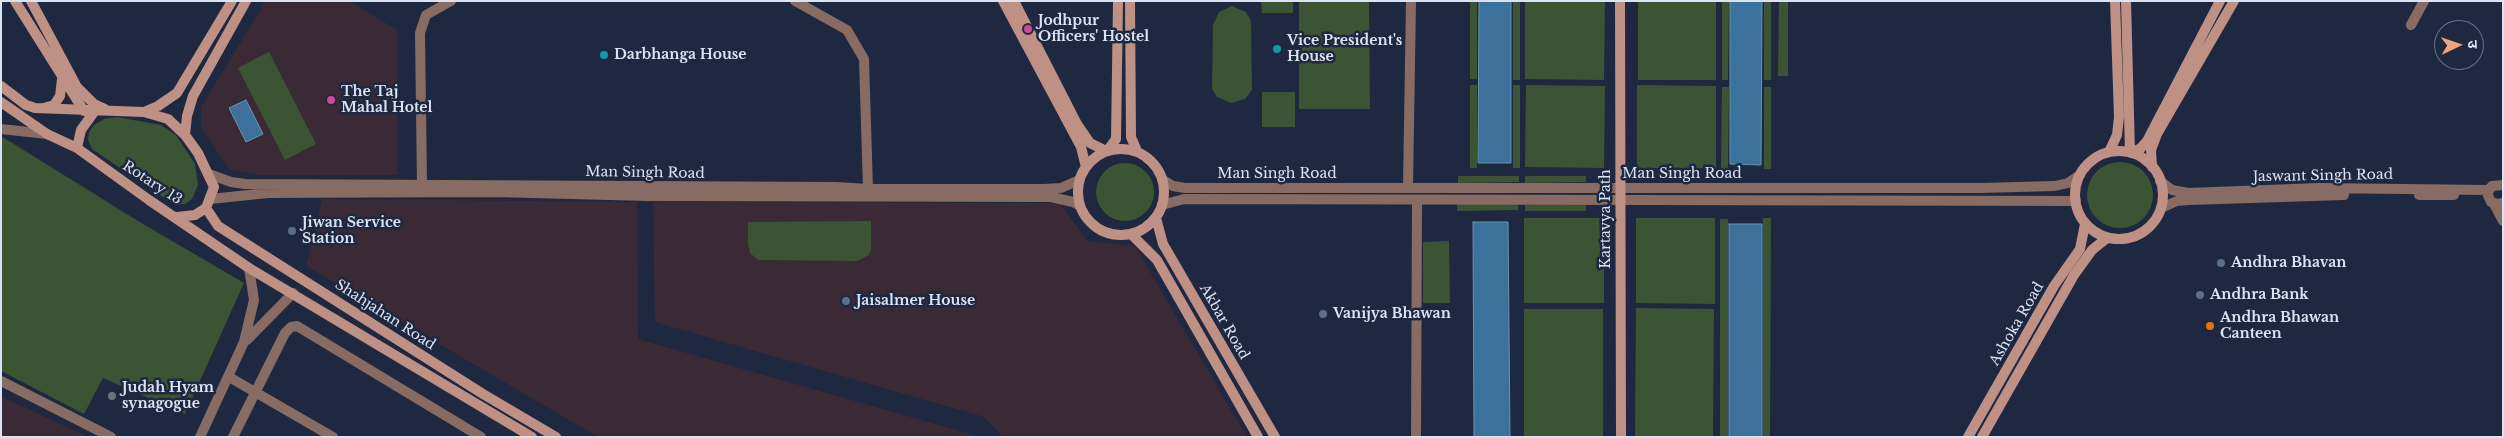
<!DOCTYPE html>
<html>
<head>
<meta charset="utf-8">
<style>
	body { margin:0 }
	#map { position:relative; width:2504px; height:438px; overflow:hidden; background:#1e2840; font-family:"Libre Baskerville","Noto Sans Devanagari",serif }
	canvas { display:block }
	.frame { position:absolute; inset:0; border:2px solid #dbe2f2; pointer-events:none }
	.north { position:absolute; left:2434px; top:20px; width:50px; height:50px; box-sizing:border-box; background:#1e2840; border:1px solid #6a7287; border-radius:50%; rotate:87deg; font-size:14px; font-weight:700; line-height:20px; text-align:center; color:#dbe2f2 }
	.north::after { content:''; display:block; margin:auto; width:18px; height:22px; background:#f2a07f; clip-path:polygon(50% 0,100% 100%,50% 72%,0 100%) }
</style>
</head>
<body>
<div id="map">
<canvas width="2504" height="438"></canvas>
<div class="frame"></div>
<div class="north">उ</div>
</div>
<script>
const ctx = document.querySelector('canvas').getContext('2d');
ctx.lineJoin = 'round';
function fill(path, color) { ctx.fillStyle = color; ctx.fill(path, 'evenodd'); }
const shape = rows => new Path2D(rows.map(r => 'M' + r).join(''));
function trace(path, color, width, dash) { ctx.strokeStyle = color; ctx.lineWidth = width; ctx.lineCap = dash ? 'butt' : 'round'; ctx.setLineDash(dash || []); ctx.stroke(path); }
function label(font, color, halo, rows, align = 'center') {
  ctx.font = font + ' "Libre Baskerville",serif'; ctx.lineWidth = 5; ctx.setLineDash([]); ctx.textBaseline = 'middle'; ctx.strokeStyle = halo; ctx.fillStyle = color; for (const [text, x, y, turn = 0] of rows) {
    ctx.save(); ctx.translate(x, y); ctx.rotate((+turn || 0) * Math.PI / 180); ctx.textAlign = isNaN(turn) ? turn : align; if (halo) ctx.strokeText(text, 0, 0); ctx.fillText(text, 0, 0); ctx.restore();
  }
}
const commercial = shape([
	[266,1,350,1,397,30,397,175,259,175,229,169,201,127,201,107],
	[322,199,637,202,638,339,981,437,598,437,306,266],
	[653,202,1060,203,1087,241,1135,246,1247,437,1003,437,984,417,655,322],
	[1,396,2,397,89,437,1,437]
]);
const green = shape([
	[1261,1,1293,1,1293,13,1262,13],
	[1299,1,1369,1,1370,109,1299,109],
	[1470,1,1477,1,1477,79,1470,79],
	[1513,1,1520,1,1520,80,1513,80],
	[1525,1,1605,1,1604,80,1525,79],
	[1638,1,1716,1,1716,80,1638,80],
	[1722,1,1729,1,1728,80,1722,80],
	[1764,1,1771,1,1771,80,1764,80],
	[1779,1,1788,1,1788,76,1778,76],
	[1232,6,1246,12,1251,21,1252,90,1245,99,1231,103,1217,97,1212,89,1213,25,1219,12],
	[269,52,316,144,285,160,238,68],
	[1470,85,1477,85,1477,168,1470,168],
	[1513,85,1520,85,1520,168,1513,168],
	[1526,85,1605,86,1604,168,1525,167],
	[1637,85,1716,86,1716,168,1637,168],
	[1722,87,1729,87,1728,169,1721,169],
	[1764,87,1771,87,1771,169,1764,169],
	[1262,92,1295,92,1295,127,1262,127],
	[117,117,161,125,176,135,195,164,198,185,192,199,185,204,175,205,92,149,88,140,89,132,94,125,104,119],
	[1,136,138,221,244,283,185,414,103,378,84,414,1,371],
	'2087 195a33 33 0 1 1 66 0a33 33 0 1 1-66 0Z',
	'1096 192a29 29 0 1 1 58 0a29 29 0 1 1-58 0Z',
	[1458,176,1519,176,1519,182,1458,183],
	[1525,176,1586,176,1586,182,1525,183],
	[1457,204,1518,204,1518,210,1457,211],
	[1586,204,1586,211,1525,211,1525,205],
	[1524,218,1604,218,1604,303,1524,303],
	[1636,218,1715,218,1715,304,1636,303],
	[1763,218,1771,218,1770,437,1763,437],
	[1720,219,1728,219,1728,437,1720,437],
	[871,221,871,248,869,255,857,261,758,260,750,253,748,244,748,222],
	[1449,241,1450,303,1423,303,1423,242],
	[1636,308,1714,309,1713,437,1635,437],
	[1524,309,1603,309,1603,437,1524,437]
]);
const water = shape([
	[1479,1,1511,1,1511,163,1478,163,1479,1],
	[1730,1,1762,1,1761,165,1730,164,1730,1],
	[246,100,263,134,246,142,229,108,246,100],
	[1473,222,1508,222,1510,437,1474,437,1473,222],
	[1729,224,1762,224,1762,437,1729,437,1729,224]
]);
const minor = shape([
	[795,1,847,30,864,59,868,189],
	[2411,25,2424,1],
	[1,129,47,134],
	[422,185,420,33,426,15,451,1],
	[1408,187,1411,1],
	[229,377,333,437],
	[1,381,111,437],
	[233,437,285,333,291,327,297,326,481,437],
	[1416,437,1417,200]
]);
const tertiary = shape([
	[209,174,231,182,245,184,836,187,868,189,1044,189,1061,188,1079,180],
	[1163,180,1173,186,1185,188,1980,188,2055,186,2068,183,2080,175],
	[2160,181,2172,190,2188,193,2319,188,2489,190],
	[2503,185,2492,186,2487,193,2491,202,2497,204,2503,203],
	[2419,195,2454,195],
	[210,199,268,193,495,192,647,196,1051,197,1073,202,1080,206],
	[2494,204,2503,221],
	[1162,205,1184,199,2076,201],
	[2161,208,2177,201,2189,200,2344,195],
	[247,340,293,293],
	[200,437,244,342,254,300,249,268]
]);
const secondary = shape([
	[15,1,84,111],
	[31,1,77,87,94,104,105,109],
	[1003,1,1081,147,1086,167],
	[1014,1,1077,124,1090,143,1106,151],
	[1130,1,1131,137,1137,151],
	[1620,1,1621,437],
	[2126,1,2130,152],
	[1,86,26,105,35,108,144,112,168,119,185,135,198,153,214,187,206,208,195,215,177,217],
	[1,102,47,134,77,148,149,200,249,268,532,437],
	[44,108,54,105,60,96,62,79],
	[144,112,158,106,177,93,232,1],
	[185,135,187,116,193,96,246,1],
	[77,148,81,130,94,112],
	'1078 192a43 43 0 1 1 86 0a43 43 0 1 1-86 0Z',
	[1108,150,1116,139,1118,1],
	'2075 195a44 44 0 1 1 88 0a44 44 0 1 1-88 0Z',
	[2109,152,2117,135,2119,117,2115,1],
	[2131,153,2141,148,2147,141,2220,1],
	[2152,167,2151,150,2157,134,2234,1],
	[206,208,218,226,483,394,556,437],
	[1156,218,1163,244,1275,437],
	[1131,234,1157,260,1258,437],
	[1968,437,2054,286,2080,249,2085,224],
	[1982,437,2074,275,2092,250,2107,238]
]);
const markers = [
	[1028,29,5,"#d1479c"],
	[1277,49,5,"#0f9aa8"],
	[604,55,5,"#0f9aa8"],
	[331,100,5,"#d1479c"],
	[292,231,5,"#5c6f8a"],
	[2221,263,5,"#5c6f8a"],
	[2200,295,5,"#5c6f8a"],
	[846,301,5,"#5c6f8a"],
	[1323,314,5,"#5c6f8a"],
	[2210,326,5,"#e8710a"],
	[112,396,5,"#6b7280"]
];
const poiNames = [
	["Jodhpur",1038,21],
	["Officers' Hostel",1038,37],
	["Vice President's",1287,41],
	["House",1287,57],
	["Darbhanga House",614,55],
	["The Taj",341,92],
	["Mahal Hotel",341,108],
	["Jiwan Service",302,223],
	["Station",302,239],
	["Andhra Bhavan",2231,263],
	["Andhra Bank",2210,295],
	["Jaisalmer House",856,301],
	["Vanijya Bhawan",1333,314],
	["Andhra Bhawan",2220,318],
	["Canteen",2220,334],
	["Judah Hyam",122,388],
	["synagogue",122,404]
];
const streetNames = [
	["Man Singh Road",645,173,1],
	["Man Singh Road",1277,174],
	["Man Singh Road",1682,174],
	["Jaswant Singh Road",2323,176,-1],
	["Rotary 13",152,183,33],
	["Kartavya Path",1606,219,-90],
	["Shahjahan Road",385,315,33],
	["Akbar Road",1224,322,60],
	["Ashoka Road",2017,324,-60]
];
fill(commercial, '#3a2a36');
fill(green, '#3b5433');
fill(water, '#3b719a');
trace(water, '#6b93b4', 1);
trace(minor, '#886c64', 10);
trace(tertiary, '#886c64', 10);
trace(secondary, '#bf9184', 10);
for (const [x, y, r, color] of markers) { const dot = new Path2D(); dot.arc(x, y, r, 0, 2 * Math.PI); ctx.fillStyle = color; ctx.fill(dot); trace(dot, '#1e2840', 2); }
label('bold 14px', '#dbe2f2', '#1e2840', poiNames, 'left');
label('14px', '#dbe2f2', '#1e2840', streetNames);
</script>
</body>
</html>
